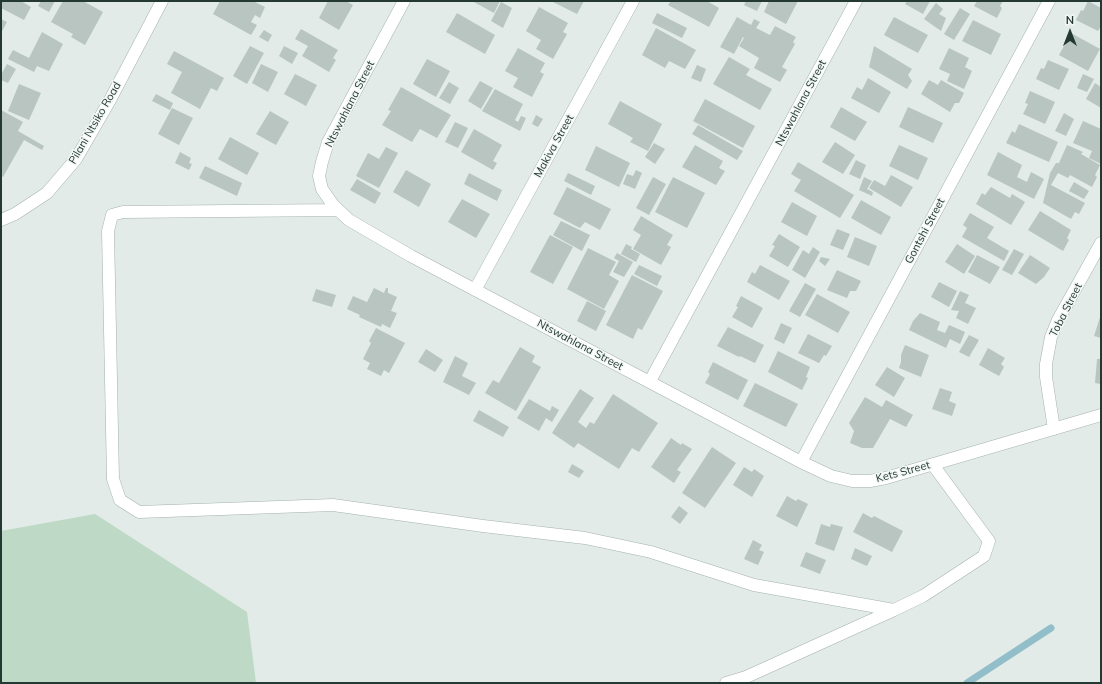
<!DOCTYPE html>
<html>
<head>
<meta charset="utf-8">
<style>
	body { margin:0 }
	#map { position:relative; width:1102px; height:684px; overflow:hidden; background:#e2ebe7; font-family:Mulish,sans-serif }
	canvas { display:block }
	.frame { position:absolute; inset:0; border:2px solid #243934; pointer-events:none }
	.north { position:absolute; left:1050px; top:12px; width:40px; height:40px; -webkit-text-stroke:3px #f2f7f5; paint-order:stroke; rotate:0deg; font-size:11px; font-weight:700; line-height:16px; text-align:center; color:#243934 }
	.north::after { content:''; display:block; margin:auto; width:14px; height:18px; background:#243934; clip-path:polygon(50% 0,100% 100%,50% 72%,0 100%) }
</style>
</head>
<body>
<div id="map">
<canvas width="1102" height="684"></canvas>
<div class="frame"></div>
<div class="north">N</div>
</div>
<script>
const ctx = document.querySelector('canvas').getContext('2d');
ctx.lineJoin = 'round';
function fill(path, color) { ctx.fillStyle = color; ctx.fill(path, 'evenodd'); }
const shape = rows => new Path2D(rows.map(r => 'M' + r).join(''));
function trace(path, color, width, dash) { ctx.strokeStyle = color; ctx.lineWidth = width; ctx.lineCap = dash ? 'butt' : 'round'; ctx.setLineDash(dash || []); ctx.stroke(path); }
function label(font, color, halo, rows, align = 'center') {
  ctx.font = font + ' Mulish,sans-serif'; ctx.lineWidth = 3; ctx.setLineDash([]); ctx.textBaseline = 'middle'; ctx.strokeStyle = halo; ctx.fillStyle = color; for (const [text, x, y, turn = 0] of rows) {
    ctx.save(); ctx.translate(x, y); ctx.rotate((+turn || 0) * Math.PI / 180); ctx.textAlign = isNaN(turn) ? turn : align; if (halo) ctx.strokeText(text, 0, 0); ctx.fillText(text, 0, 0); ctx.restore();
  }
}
const green = shape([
	[95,514,247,612,256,683,1,683,1,531]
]);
const stream = shape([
	[967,683,1051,628]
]);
const building = shape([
	[1,1,21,1,31,7,24,20,1,8],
	[41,1,55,1,49,12,38,6],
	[63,1,83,1,103,12,85,45,71,37,73,34,51,22],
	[220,1,253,1,265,7,260,18,255,15,251,22,257,25,251,35,213,14],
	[328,1,346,1,353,5,339,30,319,18],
	[472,1,500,1,494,13],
	[551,1,584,1,577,14],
	[671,1,707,1,719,8,709,27,668,5],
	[746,1,762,1,757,11,744,5],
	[769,1,798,1,786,24,764,12],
	[907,1,930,1,923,14,905,4],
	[977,1,1003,1,1000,6,1002,8,997,18,974,6],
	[1088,1,1101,8,1101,26,1098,31,1076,20,1081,10,1083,11],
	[501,2,512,8,503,28,491,21],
	[936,3,943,9,939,14,946,18,941,31,924,19],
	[539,7,568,23,563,32,567,34,553,59,536,49,541,40,526,31],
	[960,8,970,14,954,40,944,34],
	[457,13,495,35,485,54,446,32],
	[657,13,687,28,682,38,652,23],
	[737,17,751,25,754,19,760,22,756,28,770,35,775,26,796,37,793,42,795,44,782,67,787,70,780,82,754,68,759,58,739,46,744,38,743,37,734,54,720,47],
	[894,17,928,35,918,53,884,35],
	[1,19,7,22,1,33],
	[973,20,1001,34,991,55,962,41],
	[656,28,696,50,685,69,669,61,665,68,642,55],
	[301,29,338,50,333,58,336,60,329,72,302,56,308,46,295,39],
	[264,30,272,35,268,42,259,37],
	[42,32,63,44,49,71,37,66,34,72,8,59,13,50,29,58],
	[1071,33,1100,49,1088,71,1059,55],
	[250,46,264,53,247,84,233,76],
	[284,46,298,53,292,64,279,56],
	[874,46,912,69,908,75,912,81,907,89,869,67],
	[518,48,545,63,540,72,544,74,532,97,513,87,518,78,505,71],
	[949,48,969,58,965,67,972,71,964,89,947,81,950,74,939,69],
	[174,51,224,78,217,91,211,88,200,109,171,93,182,72,167,64],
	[729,57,750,69,746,75,772,89,760,110,713,84],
	[427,59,450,71,436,97,413,84],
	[1048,60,1069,69,1059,90,1036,79,1041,68,1044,69],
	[7,64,16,69,8,83,1,80,1,75],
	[261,64,278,72,268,92,252,83],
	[697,65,706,69,701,82,691,78],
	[295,74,317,85,306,106,284,94],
	[1083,74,1094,79,1087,92,1077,88],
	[868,78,891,92,879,113,851,98,857,87,862,90],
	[929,80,938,85,941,80,964,93,959,103,955,103,950,112,921,94],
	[480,81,493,88,481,109,468,101],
	[449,82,459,88,450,104,439,98],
	[1095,83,1101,87,1101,108,1086,99],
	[19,84,41,93,29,120,8,111],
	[401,87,451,115,437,138,420,129,412,142,382,125,391,111,388,110],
	[495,89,523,104,515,120,518,122,521,116,526,118,520,131,482,111],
	[1030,91,1055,102,1045,124,1023,114,1028,104,1025,103],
	[156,94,173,103,170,110,152,101],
	[705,99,755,126,743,148,693,121],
	[620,101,662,124,648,151,630,142,633,138,608,124],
	[841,107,867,122,855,141,830,127],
	[908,107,943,123,933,143,899,127],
	[172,108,193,118,179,145,158,134],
	[1,110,23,122,18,131,44,146,42,150,24,140,3,177,1,176],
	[270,111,289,122,276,145,256,134],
	[1064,113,1074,119,1066,136,1055,131],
	[536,115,543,119,538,127,532,124],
	[1083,121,1101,129,1101,164,1089,158,1092,151,1073,143],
	[455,122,468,128,458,148,445,142],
	[1019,124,1058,142,1049,162,1006,143,1012,131,1015,133],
	[698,125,743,151,737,160,692,134],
	[474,129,502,145,493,161,497,163,493,170,461,152],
	[230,137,259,153,247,175,218,159],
	[835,142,855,155,843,174,822,162],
	[654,143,665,149,655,164,645,157],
	[695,145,723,161,719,168,725,171,716,185,682,167],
	[899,145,928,158,918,180,889,166],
	[1067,145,1083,152,1081,154,1100,165,1095,175,1097,177,1092,187,1070,175,1068,178,1058,173,1051,185,1085,203,1079,214,1075,212,1071,219,1043,203,1050,173,1056,163,1059,163],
	[596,146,630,163,619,187,585,170],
	[386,147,398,153,379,188,356,176,368,153,379,159],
	[180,152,191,158,189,163,192,164,189,170,175,163],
	[998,152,1022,165,1017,177,1027,182,1031,172,1044,179,1034,199,987,175],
	[856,160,866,165,860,179,849,174],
	[798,162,854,195,840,218,794,191,801,180,791,174],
	[205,166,242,183,237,196,199,178],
	[406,170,431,184,419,207,393,192],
	[636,170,642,173,635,189,623,184,627,174,633,176],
	[469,173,502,190,497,201,464,184],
	[568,173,595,186,591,195,564,181],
	[891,175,913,187,901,207,869,188,874,180,885,186],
	[653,177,666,184,649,215,636,208],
	[673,177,705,193,687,228,655,212],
	[864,177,872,181,867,189,873,192,872,196,859,190],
	[357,179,381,193,375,204,350,190],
	[1074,182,1089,191,1084,199,1069,191],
	[567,187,611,209,600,230,585,222,580,228,553,214],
	[991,187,1010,198,1012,194,1025,202,1011,225,976,204,982,193,985,195],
	[462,199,490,214,476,238,448,222],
	[861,200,891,217,881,235,851,218],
	[792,202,817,216,807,236,781,222],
	[1040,211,1071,230,1067,238,1069,240,1063,251,1028,230],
	[970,213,994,227,987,238,1009,251,1004,261,962,237,967,228,963,225],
	[641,216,673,235,667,245,671,247,661,265,633,249,641,235,633,230],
	[561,221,590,235,582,251,553,235],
	[837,229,850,234,843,250,830,245],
	[779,234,800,247,788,267,769,256,775,246,772,245],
	[550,235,573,247,553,284,530,272],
	[855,237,877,246,869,266,847,257],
	[626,244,632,247,631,249,640,254,636,262,621,254],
	[957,244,975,256,964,274,945,262],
	[813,247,820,252,805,278,792,270,803,250,809,254],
	[588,248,616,262,609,275,619,281,604,309,567,289],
	[1014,249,1024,254,1012,275,1002,270],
	[617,253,633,262,624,277,613,272,619,261,614,258],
	[977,255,1000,267,990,284,968,272],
	[1030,255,1050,268,1044,277,1036,284,1018,273],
	[821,257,830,259,825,266,819,261],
	[639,265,662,276,657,286,634,274],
	[760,265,790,281,779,300,747,282,752,272,755,274],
	[837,270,861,281,856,291,850,291,847,298,827,290],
	[632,275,663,291,642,330,638,328,633,339,606,325],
	[939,282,957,291,949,307,931,297],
	[805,283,816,289,800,317,789,311],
	[374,288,384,293,386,288,388,288,388,293,397,297,391,311,397,313,390,328,382,324,381,327,359,317,360,315,347,309,353,296,367,302],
	[316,289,336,295,332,307,312,301],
	[960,291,969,295,965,303,976,308,968,324,956,318,959,311,951,310],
	[817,294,850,312,838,333,805,315],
	[741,296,763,308,752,328,732,317,738,307,736,306],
	[587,301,606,311,596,331,577,321],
	[920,313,940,322,937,330,945,333,949,325,965,332,960,344,950,339,946,348,909,330,913,321],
	[1101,314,1101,338,1094,336],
	[781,323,792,328,784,344,774,339],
	[728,327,764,345,755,363,740,356,739,357,717,346],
	[376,328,405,343,389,373,384,370,381,376,367,369,370,363,363,359,371,343,369,341],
	[808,334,832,346,826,356,824,355,819,363,798,353],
	[969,335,979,340,969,357,959,352],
	[905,345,929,355,921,377,899,368,901,362,901,355],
	[520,347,535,356,532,362,541,367,516,411,485,393,493,380,499,383],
	[988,348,1005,358,1001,364,1004,367,999,376,979,365],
	[426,349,443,360,435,372,418,362],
	[778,351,810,367,806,377,808,378,802,390,768,372],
	[455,356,468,363,462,376,476,383,469,395,443,382],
	[1097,359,1101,359,1101,384,1095,383],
	[713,362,748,380,738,400,705,383,710,374,708,372],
	[887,367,905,378,894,397,875,385],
	[755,383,798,404,786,427,743,406],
	[940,388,952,392,949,401,956,404,952,416,932,409],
	[580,389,594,398,578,422,586,428,590,422,594,424,613,394,658,423,639,452,632,448,619,469,578,443,574,448,552,433],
	[865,397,882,407,886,400,913,415,906,427,890,419,873,448,862,448,850,443,854,431,849,423],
	[529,399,550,411,552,406,559,410,552,422,546,418,539,431,517,418],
	[479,410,509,427,503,437,473,421],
	[671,438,681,445,682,443,692,449,677,470,681,472,674,483,651,467],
	[712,447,736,463,705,508,682,493],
	[572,464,584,471,579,478,568,472],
	[744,467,752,472,754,469,764,476,752,497,733,485],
	[787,496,796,501,798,499,808,504,797,527,776,516],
	[679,506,688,513,680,524,671,517],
	[863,513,872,518,874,516,903,531,892,552,853,532],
	[821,524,830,527,831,524,843,527,834,551,815,544],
	[753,540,762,545,759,550,764,552,758,565,744,559],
	[855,548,872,556,867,566,851,559],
	[806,552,826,560,820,574,800,566]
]);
const minor = shape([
	[404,1,328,142,322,162,319,176,322,189,333,205,349,220,411,256,801,462,831,476,852,481,870,481,886,478,1101,415],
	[338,210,123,212,112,215,108,231,113,479,120,500,139,512,333,505,483,526,585,538,651,552,754,585,894,610,923,596,984,556,989,541,933,465],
	[1,220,15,214,47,193,76,159,110,100,162,1],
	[475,290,633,1],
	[650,381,856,1],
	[1054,429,1046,377,1046,364,1051,337,1058,320,1101,243],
	[801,462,1049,1],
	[726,683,746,677,894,610]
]);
const streetNames = [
	["Ntswahlana Street",801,103,-62],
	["Ntswahlana Street",350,104,-63],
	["Pilani Ntsiko Road",95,123,-60],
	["Makiva Street",554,146,-61],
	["Gontshi Street",925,231,-62],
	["Toba Street",1066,310,-63],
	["Ntswahlana Street",580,345,28],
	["Kets Street",903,472,-15]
];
fill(green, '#bed9c6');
trace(stream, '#91bec9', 7);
fill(building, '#b8c5c0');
trace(minor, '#a5b2ae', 13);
trace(minor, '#fff', 12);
label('11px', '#243934', '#f2f7f5', streetNames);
</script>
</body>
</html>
